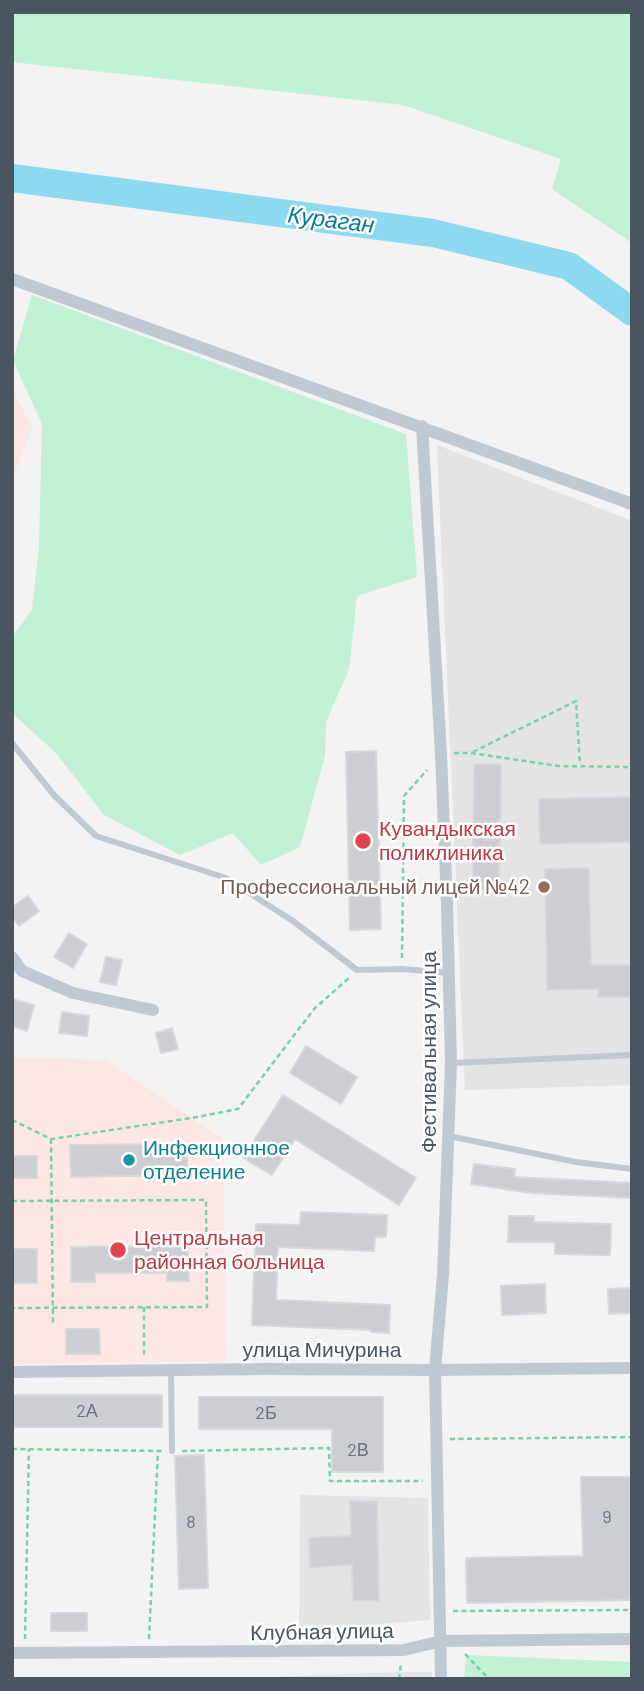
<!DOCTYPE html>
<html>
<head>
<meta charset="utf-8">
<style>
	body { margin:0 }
	#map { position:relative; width:644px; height:1691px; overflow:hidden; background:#f4f2f2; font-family:Barlow,sans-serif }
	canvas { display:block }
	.frame { position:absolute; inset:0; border:14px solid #495561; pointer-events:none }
</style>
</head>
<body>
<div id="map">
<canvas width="644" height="1691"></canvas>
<div class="frame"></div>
</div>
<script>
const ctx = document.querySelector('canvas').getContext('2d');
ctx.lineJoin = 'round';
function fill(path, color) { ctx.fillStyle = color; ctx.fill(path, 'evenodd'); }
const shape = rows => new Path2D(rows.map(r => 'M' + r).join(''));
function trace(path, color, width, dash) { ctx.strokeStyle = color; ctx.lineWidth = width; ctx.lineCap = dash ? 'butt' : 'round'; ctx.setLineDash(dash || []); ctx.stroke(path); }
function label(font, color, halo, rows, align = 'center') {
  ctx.font = font + ' Barlow,sans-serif'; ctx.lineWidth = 5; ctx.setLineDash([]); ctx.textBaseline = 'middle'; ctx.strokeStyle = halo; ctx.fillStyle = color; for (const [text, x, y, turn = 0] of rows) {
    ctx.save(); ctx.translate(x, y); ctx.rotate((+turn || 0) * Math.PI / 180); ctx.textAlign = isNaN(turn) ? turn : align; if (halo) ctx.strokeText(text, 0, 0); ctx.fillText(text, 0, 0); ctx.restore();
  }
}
const education = shape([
	[437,445,632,521,632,1085,465,1090],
	[300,1495,428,1498,430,1620,299,1630],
	[399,1672,432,1672,432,1679,220,1679]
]);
const medical = shape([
	[12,390,33,428,12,479],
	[12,1057,106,1060,223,1139,226,1361,12,1364]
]);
const green = shape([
	[12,12,632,12,632,243,552,189,561,159,403,105,12,62],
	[32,295,406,434,417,577,357,596,349,669,326,722,325,756,300,847,261,865,233,833,180,855,104,815,56,753,12,713,12,637,32,610,39,546,42,424,13,360],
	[466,1655,632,1662,632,1679,464,1679]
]);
const river = shape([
	[12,178,433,233,569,266,632,312]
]);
const building = shape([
	[376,751,381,929,350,930,346,752,376,751],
	[474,764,501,764,499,890,473,890,474,764],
	[632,797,632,842,540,844,539,799,632,797],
	[589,868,591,965,632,965,630,997,598,997,598,989,547,990,545,869,589,868],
	[28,896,39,911,19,926,12,917,12,907,28,896],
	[69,933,87,944,73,968,54,957,69,933],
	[106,957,122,960,116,985,100,982,106,957],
	[12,999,34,1005,27,1031,12,1026,12,999],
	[62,1012,89,1016,87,1036,59,1033,62,1012],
	[172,1028,178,1049,161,1053,156,1033,172,1028],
	[306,1046,357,1077,341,1104,290,1073,306,1046],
	[283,1095,416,1178,399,1205,295,1139,272,1175,243,1158,283,1095],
	[187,1144,187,1175,71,1177,70,1145,187,1144],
	[12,1156,37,1156,37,1178,12,1178,12,1156],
	[474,1164,515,1169,514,1177,632,1183,632,1198,531,1193,471,1184,474,1164],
	[301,1212,387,1215,386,1237,375,1237,374,1251,278,1247,276,1300,390,1305,389,1333,371,1332,371,1330,252,1325,256,1224,300,1225,301,1212],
	[509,1216,534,1216,534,1222,611,1224,610,1255,555,1254,555,1242,508,1242,509,1216],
	[188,1246,189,1281,167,1281,167,1273,95,1273,95,1282,71,1282,71,1247,188,1246],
	[12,1249,37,1249,37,1283,12,1283,12,1249],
	[545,1284,546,1313,502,1315,501,1286,545,1284],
	[632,1288,632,1313,609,1314,608,1289,632,1288],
	[66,1329,99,1329,100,1354,66,1354,66,1329],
	[12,1395,162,1395,162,1427,12,1427,12,1395],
	[199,1397,383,1397,383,1472,332,1472,332,1429,199,1429,199,1397],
	[204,1455,208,1588,179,1589,175,1456,204,1455],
	[581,1477,632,1477,632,1600,467,1603,466,1558,583,1556,581,1477],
	[350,1501,377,1501,379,1601,353,1601,352,1565,310,1567,309,1538,351,1536,350,1501],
	[51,1613,87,1613,87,1631,51,1631,51,1613]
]);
const path = shape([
	[473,752,576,701,580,764],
	[454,753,471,753,559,766,632,767],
	[402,958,404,796,427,770],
	[12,1120,51,1139,192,1118,238,1109,314,1009,350,977],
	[51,1139,53,1323],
	[12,1201,206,1200,207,1307,12,1308],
	[144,1307,144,1356],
	[450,1439,632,1437],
	[12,1449,162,1451],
	[182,1451,329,1448,330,1481,423,1481],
	[453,1611,632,1610],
	[25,1639,29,1449],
	[149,1639,158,1451],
	[465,1654,489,1679],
	[399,1679,401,1664]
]);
const lane = shape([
	[12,743,54,795,96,836,226,878,293,921,357,970,402,969,448,973],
	[452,1063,632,1055],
	[449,1136,576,1162,632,1169],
	[171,1370,172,1451]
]);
const street = shape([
	[12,279,632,504],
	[422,426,441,754,447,904,451,1063,443,1275,435,1370,441,1679],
	[12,957,22,971,73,993,153,1010],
	[12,1372,266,1369,435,1370,632,1368],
	[12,1653,404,1650,441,1641,632,1639]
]);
const markers = [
	[363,841,9,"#e0444e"],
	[544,887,7,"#8d6e63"],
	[129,1160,7,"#0f9aa8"],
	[118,1250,9,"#e0444e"]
];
const numberNames = [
	["2А",87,1411],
	["2Б",266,1413],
	["2В",358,1450],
	["9",607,1517],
	["8",191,1522]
];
const healthNames = [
	["Кувандыкская",379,829],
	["поликлиника",379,853],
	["Центральная",134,1238],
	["районная больница",134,1262]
];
const educationNames = [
	["Профессиональный лицей №42",530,887]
];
const streetNames = [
	["Фестивальная улица",429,1052,-90],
	["улица Мичурина",322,1350],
	["Клубная улица",322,1632,-1]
];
const cultureNames = [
	["Инфекционное",143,1148],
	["отделение",143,1172]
];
const waterNames = [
	["Кураган",331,220,7]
];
fill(education, '#e5e3e4');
fill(medical, '#fce7e4');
fill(green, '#c1f2d5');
trace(river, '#8ddaf0', 28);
fill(building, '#ccced4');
trace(building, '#d6d8de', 2);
trace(path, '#77d2a6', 2.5, [5, 3.5]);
trace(lane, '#c0c9d2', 6);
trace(street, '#c0c9d2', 12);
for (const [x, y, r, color] of markers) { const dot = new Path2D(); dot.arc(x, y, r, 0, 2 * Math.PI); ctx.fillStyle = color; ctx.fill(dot); trace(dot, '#fff', 2.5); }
label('18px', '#6a737e', null, numberNames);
label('21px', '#be3a42', '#fff', healthNames, 'left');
label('21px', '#785e54', '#fff', educationNames, 'right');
label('21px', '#495561', '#fff', streetNames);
label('21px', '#0d838f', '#fff', cultureNames, 'left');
label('italic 23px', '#087b9d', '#fff', waterNames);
</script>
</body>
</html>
